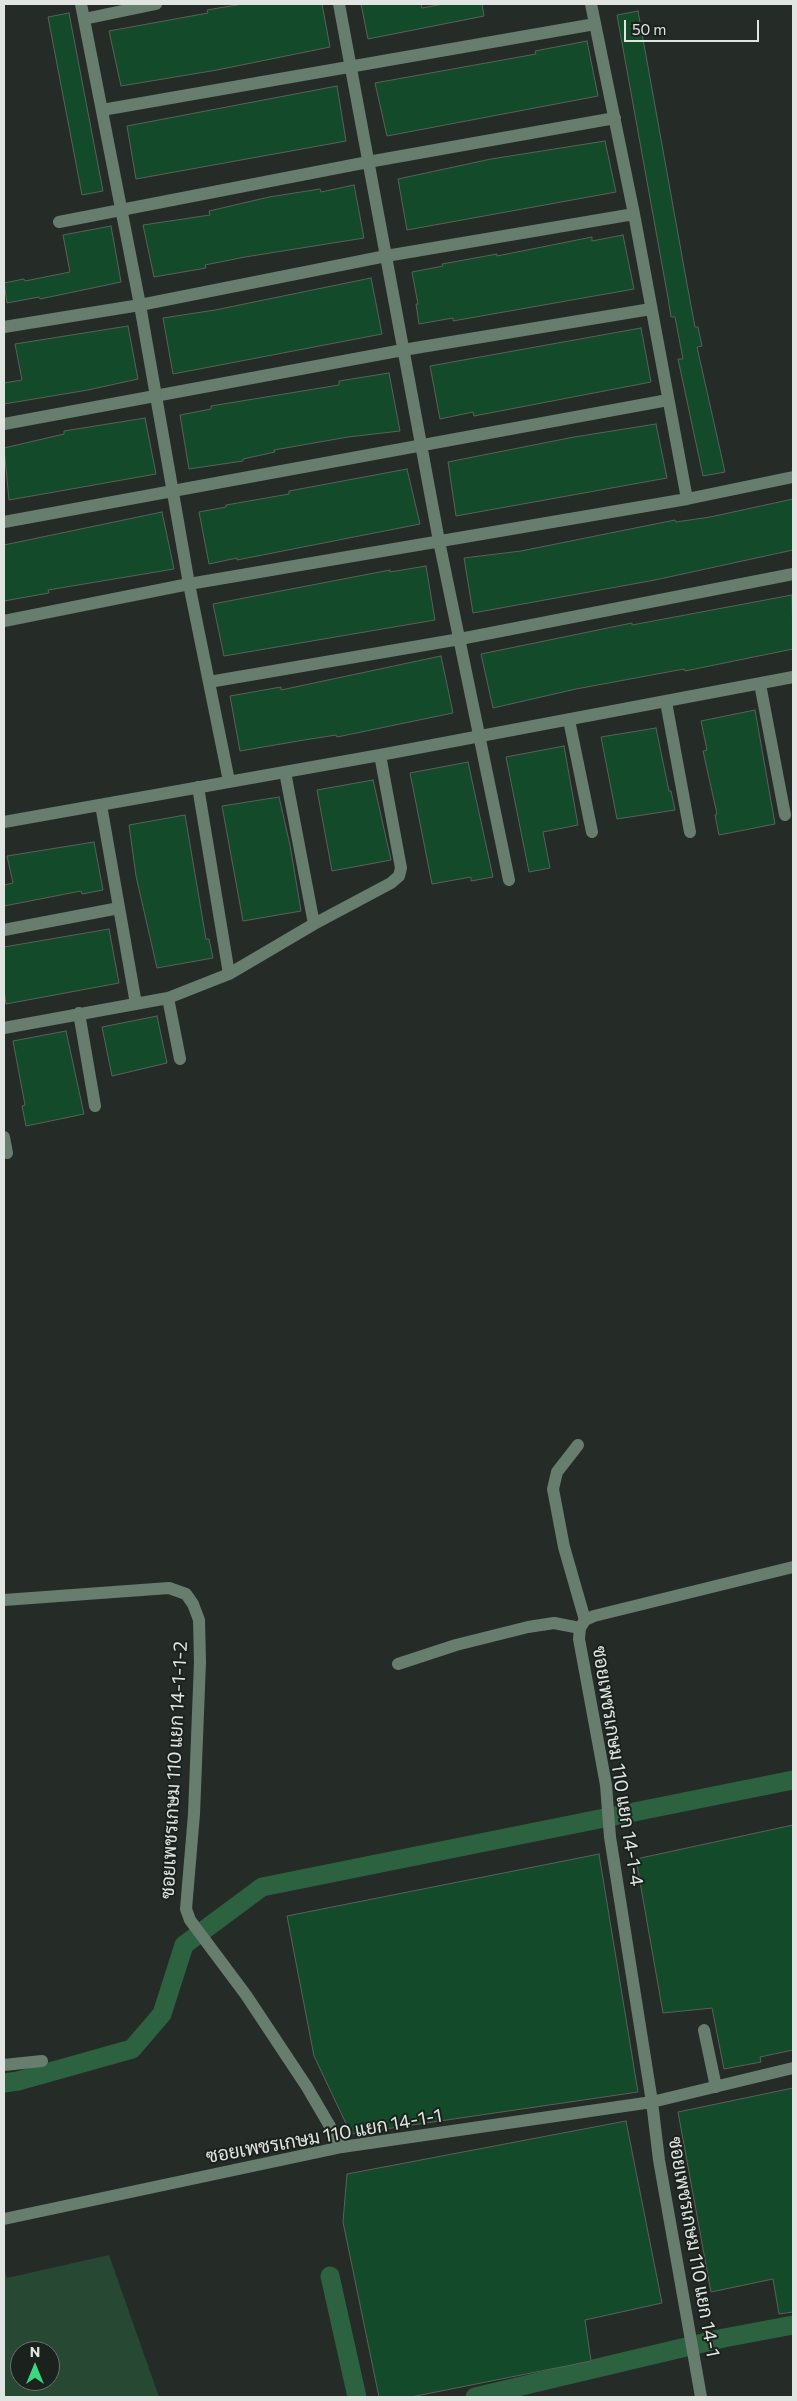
<!DOCTYPE html>
<html>
<head>
<meta charset="utf-8">
<style>
	body { margin:0 }
	#map { position:relative; width:797px; height:2401px; overflow:hidden; background:#252c27; font-family:Commissioner,sans-serif }
	canvas { display:block }
	.frame { position:absolute; inset:0; border:5px solid #e0e5e2; pointer-events:none }
	.north { position:absolute; left:10px; top:2341px; width:50px; height:50px; box-sizing:border-box; background:#1b221d; border:1px solid #6a706c; border-radius:50%; rotate:0deg; font-size:14px; font-weight:700; line-height:20px; text-align:center; color:#e0e5e2 }
	.north::after { content:''; display:block; margin:auto; width:18px; height:22px; background:#3bd77f; clip-path:polygon(50% 0,100% 100%,50% 72%,0 100%) }
	.scale { position:absolute; left:624px; top:20px; width:135px; height:22px; box-sizing:border-box; border:2px solid #e0e5e2; border-top:0; padding-left:6px; font-size:15px; line-height:18px; white-space:nowrap; color:#e0e5e2; -webkit-text-stroke:4px #1b221d; paint-order:stroke }
</style>
</head>
<body>
<div id="map">
<canvas width="797" height="2401"></canvas>
<div class="frame"></div>
<div class="north">N</div>
<div class="scale">50 m</div>
</div>
<script>
const ctx = document.querySelector('canvas').getContext('2d');
ctx.lineJoin = 'round';
function fill(path, color) { ctx.fillStyle = color; ctx.fill(path, 'evenodd'); }
const shape = rows => new Path2D(rows.map(r => 'M' + r).join(''));
function trace(path, color, width, dash) { ctx.strokeStyle = color; ctx.lineWidth = width; ctx.lineCap = dash ? 'butt' : 'round'; ctx.setLineDash(dash || []); ctx.stroke(path); }
function label(font, color, halo, rows, align = 'center') {
  ctx.font = font + ' Commissioner,Sarabun,sans-serif'; ctx.lineWidth = 4; ctx.setLineDash([]); ctx.textBaseline = 'middle'; ctx.strokeStyle = halo; ctx.fillStyle = color; for (const [text, x, y, turn = 0] of rows) {
    ctx.save(); ctx.translate(x, y); ctx.rotate((+turn || 0) * Math.PI / 180); ctx.textAlign = isNaN(turn) ? turn : align; if (halo) ctx.strokeText(text, 0, 0); ctx.fillText(text, 0, 0); ctx.restore();
  }
}
const green = shape([
	[109,2255,159,2397,4,2397,4,2269,7,2278],
	[20,2351,50,2351,50,2381,20,2381]
]);
const canal = shape([
	[4,2083,18,2081,132,2049,162,2014,184,1945,262,1887,793,1780],
	[330,2276,357,2397],
	[475,2397,724,2338,793,2325]
]);
const building = shape([
	[243,4,322,4,330,47,217,70,121,86,109,31,208,13,207,10,243,4],
	[361,4,421,4,422,8,443,4,482,4,484,16,368,39,361,4],
	[638,11,687,284,695,327,698,327,702,346,697,347,725,472,703,476,678,359,683,359,675,317,671,317,668,298,617,15,638,11],
	[69,13,103,191,82,195,48,17,69,13],
	[587,41,598,96,387,136,375,83,536,54,535,51,587,41],
	[337,86,346,141,136,179,127,126,337,86],
	[605,141,616,192,407,230,398,179,491,159,605,141],
	[354,185,364,238,245,257,205,265,206,268,154,277,143,225,210,215,209,211,269,197,320,189,321,192,354,185],
	[111,226,121,282,40,299,39,297,7,303,4,283,24,279,25,281,70,272,63,235,111,226],
	[623,235,634,289,453,321,453,318,419,324,416,304,418,304,412,272,443,266,442,264,497,254,497,256,592,237,592,241,623,235],
	[371,278,382,334,173,374,163,318,215,310,371,278],
	[128,326,138,379,88,390,4,404,4,383,22,380,15,344,128,326],
	[641,328,651,382,474,416,473,412,440,419,430,366,641,328],
	[389,373,400,431,348,437,274,450,275,452,243,459,243,461,189,469,180,415,211,409,211,406,339,385,339,381,389,373],
	[145,418,156,474,9,500,4,448,64,434,64,431,145,418],
	[656,424,667,478,456,516,448,462,574,437,656,424],
	[407,469,420,524,237,560,237,558,209,564,199,512,226,507,226,505,289,494,289,491,407,469],
	[793,499,793,550,655,580,473,613,464,558,521,551,675,520,676,522,710,517,793,499],
	[162,512,174,569,48,590,49,593,4,601,4,545,162,512],
	[426,566,435,620,224,656,213,604,390,570,390,572,426,566],
	[792,595,793,649,685,671,684,669,576,689,493,708,481,654,632,623,632,625,792,595],
	[441,656,453,713,337,737,336,735,304,740,240,751,230,696,281,687,281,690,441,656],
	[755,710,775,824,719,835,715,815,717,814,703,751,707,750,701,721,755,710],
	[656,728,669,791,671,791,675,810,617,819,601,737,656,728],
	[564,746,578,825,543,832,550,868,529,872,506,757,564,746],
	[468,762,493,877,471,881,471,877,432,884,410,773,468,762],
	[373,780,391,860,332,871,317,790,373,780],
	[279,797,290,845,301,911,243,921,222,806,279,797],
	[185,815,206,939,209,939,213,958,157,968,136,876,129,825,185,815],
	[94,842,103,890,82,894,81,891,4,906,4,885,13,883,7,856,94,842],
	[109,929,119,983,6,1004,4,990,4,947,109,929],
	[157,1016,167,1063,112,1076,102,1027,157,1016],
	[66,1031,84,1114,26,1126,22,1106,25,1105,13,1041,66,1031],
	[793,1825,793,2050,760,2057,761,2062,724,2069,712,2008,663,2013,636,1859,793,1825],
	[599,1854,638,2092,351,2134,314,2056,287,1916,599,1854],
	[793,2088,793,2312,779,2314,773,2279,711,2292,678,2112,793,2088],
	[626,2121,662,2303,585,2320,591,2361,411,2397,379,2397,343,2222,347,2174,626,2121]
]);
const minor = shape([
	[81,4,140,305,189,584,229,781],
	[339,4,439,541,509,880],
	[591,4,634,214,687,499],
	[84,19,156,4],
	[102,110,595,24],
	[59,222,368,162,615,118],
	[4,327,140,305,386,256,634,214],
	[4,424,403,350,651,309],
	[4,522,668,400],
	[4,621,189,584,687,499,793,477],
	[209,682,460,639,793,574],
	[760,684,785,815],
	[666,702,690,832],
	[569,720,592,832],
	[285,772,314,924],
	[198,787,229,974],
	[101,805,136,1004],
	[4,822,380,755,793,677],
	[4,930,119,908],
	[168,998,180,1059],
	[79,1013,95,1106],
	[4,1028,168,998,229,974,314,924,391,883,399,876,401,868,380,755],
	[4,1137,7,1153],
	[578,1445,557,1472,553,1489,564,1547,585,1620],
	[4,1600,169,1588,186,1594,193,1604,199,1620,200,1662,194,1814,186,1909,190,1920,246,1995,307,2087,342,2147],
	[398,1664,456,1645,528,1627,554,1623,580,1628],
	[704,2030,716,2087],
	[4,2065,42,2061],
	[4,2219,342,2147,652,2102,793,2068],
	[701,2397,659,2160,652,2102,610,1837,606,1785,579,1639,580,1628,585,1620,594,1616,793,1567]
]);
const streetNames = [
	["ซอยเพชรเกษม 110 แยก 14-1-4",618,1766,81],
	["ซอยเพชรเกษม 110 แยก 14-1-1-2",174,1770,-87],
	["ซอยเพชรเกษม 110 แยก 14-1-1",324,2136,-10],
	["ซอยเพชรเกษม 110 แยก 14-1",694,2247,80]
];
fill(green, '#274832');
trace(canal, '#2d6240', 19);
fill(building, '#134a2a');
trace(building, '#59615b', 1);
trace(minor, '#677d6d', 12);
label('19px', '#e0e5e2', '#1b221d', streetNames);
</script>
</body>
</html>
